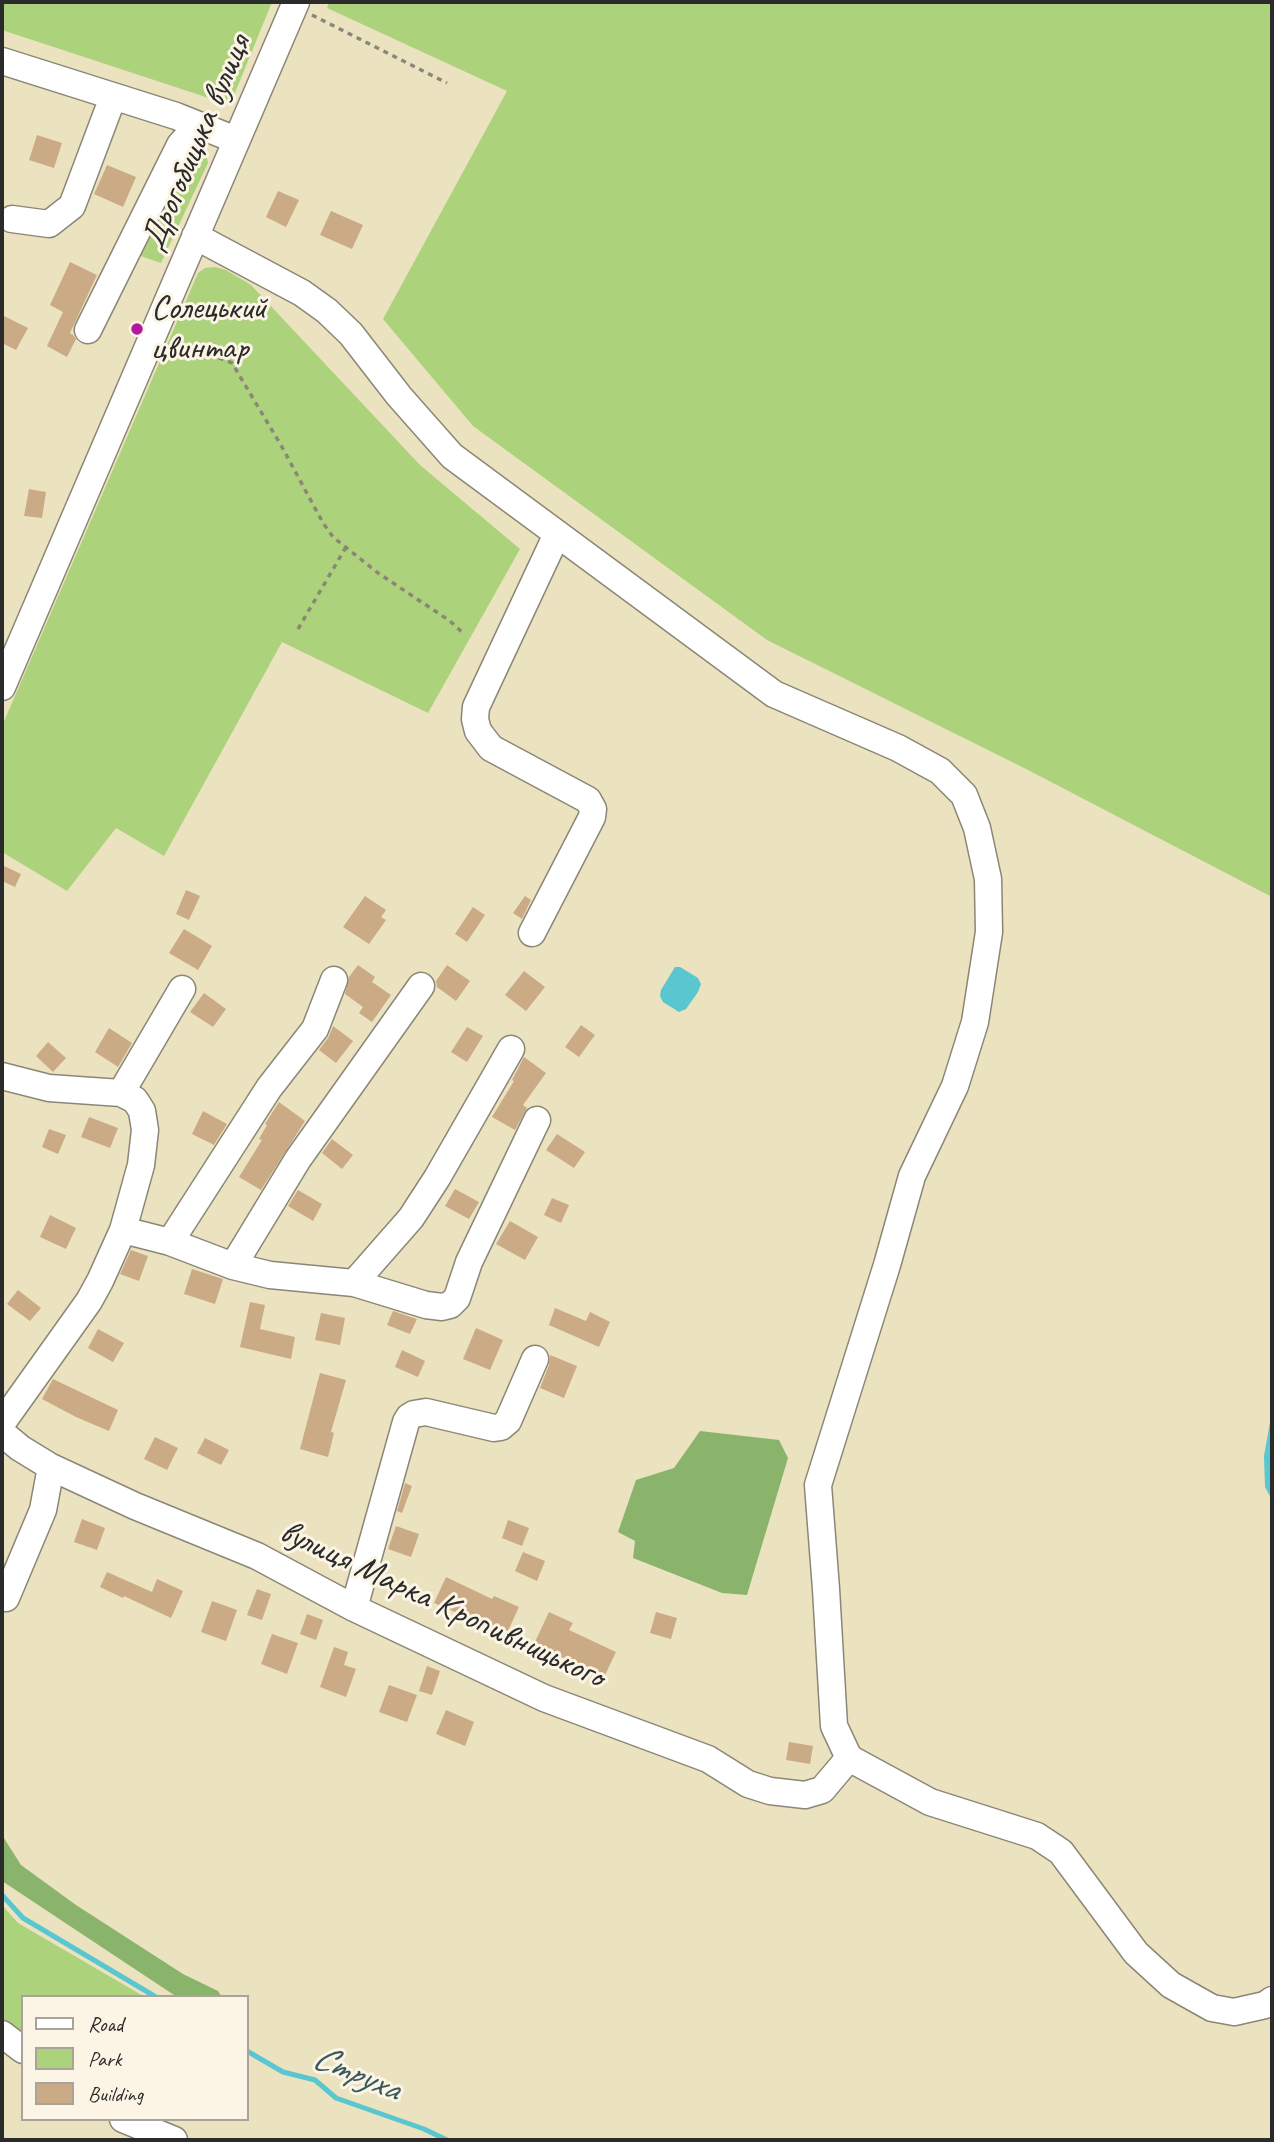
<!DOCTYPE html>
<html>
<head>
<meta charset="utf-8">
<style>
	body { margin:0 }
	#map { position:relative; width:1274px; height:2142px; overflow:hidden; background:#ebe2c0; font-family:Caveat,sans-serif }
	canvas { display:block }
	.frame { position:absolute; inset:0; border:4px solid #2b2b2b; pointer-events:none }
	.legend { position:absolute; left:21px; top:1995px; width:228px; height:126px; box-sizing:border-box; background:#fcf5e5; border:2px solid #a8a49b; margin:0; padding:9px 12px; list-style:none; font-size:21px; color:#2b2b2b }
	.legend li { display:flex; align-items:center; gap:14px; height:35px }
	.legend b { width:35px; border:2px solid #a8a49b }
</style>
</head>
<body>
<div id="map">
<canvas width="1274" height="2142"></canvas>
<div class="frame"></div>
<ul class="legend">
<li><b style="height:9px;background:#fff"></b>Road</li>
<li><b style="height:19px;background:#add27c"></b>Park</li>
<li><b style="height:19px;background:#cbab85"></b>Building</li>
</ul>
</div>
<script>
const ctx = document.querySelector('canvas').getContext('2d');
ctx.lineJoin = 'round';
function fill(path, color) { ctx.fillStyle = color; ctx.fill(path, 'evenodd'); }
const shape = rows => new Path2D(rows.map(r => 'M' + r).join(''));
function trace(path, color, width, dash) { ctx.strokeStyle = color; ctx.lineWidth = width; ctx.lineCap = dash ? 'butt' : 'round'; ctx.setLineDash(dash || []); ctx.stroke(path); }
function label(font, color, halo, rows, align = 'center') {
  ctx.font = font + ' Caveat,sans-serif'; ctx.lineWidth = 6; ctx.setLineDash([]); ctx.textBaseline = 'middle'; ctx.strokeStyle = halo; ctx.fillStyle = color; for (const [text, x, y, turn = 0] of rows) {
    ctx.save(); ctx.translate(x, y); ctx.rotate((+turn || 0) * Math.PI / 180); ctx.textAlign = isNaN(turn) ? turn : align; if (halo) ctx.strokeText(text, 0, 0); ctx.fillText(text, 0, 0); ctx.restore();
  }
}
const green = shape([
	[2,2,272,2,230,105,2,30],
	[329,2,1272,2,1272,897,1028,770,767,640,473,426,383,319,507,91,327,8],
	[197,144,205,149,208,163,161,263,132,253,188,145],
	[215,267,226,270,251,285,420,465,520,549,428,713,282,642,164,856,116,828,67,891,2,852,2,726,198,273,205,268],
	[2,1905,18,1923,145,1997,23,1997,23,2040,2,2023]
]);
const forest = shape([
	[700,1431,779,1440,788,1458,747,1595,722,1593,633,1558,635,1541,618,1532,636,1480,674,1468],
	[2,1835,21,1865,76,1905,183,1974,218,1991,222,1997,177,1997,2,1881]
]);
const water = shape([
	[675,967,680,967,698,978,701,984,698,992,686,1009,679,1012,663,1002,660,996,661,990],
	[1272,1411,1272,1500,1265,1487,1264,1456]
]);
const stream = shape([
	[2,1895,23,1918,156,1997],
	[247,2051,283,2072,315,2080,336,2098,424,2129,447,2140]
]);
const building = shape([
	[37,135,62,143,54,168,29,160],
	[107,165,136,177,123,207,94,194],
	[278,191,299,200,286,227,266,217],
	[331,211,363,225,352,249,320,235],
	[70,262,97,275,70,333,73,335,76,339,67,357,47,346,63,312,50,305],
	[2,315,28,328,16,350,2,343],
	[29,489,46,492,42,518,24,516],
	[2,865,21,874,15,887,2,881],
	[186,890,200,896,189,920,176,914],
	[365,896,386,910,381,917,386,920,369,944,343,927],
	[525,896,531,900,522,919,513,913],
	[473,907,485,915,467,942,455,934],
	[184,929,212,946,198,970,169,953],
	[358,965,375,977,372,982,391,995,372,1022,359,1013,363,1007,345,994,349,977],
	[447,965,470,981,456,1001,437,987,436,981],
	[524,971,545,987,526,1011,505,995],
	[204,993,226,1009,213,1027,190,1012],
	[581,1025,595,1035,579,1057,565,1047],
	[333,1026,353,1041,336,1063,319,1050,328,1038],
	[467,1027,483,1036,467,1062,451,1052],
	[109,1028,132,1043,118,1067,95,1052],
	[48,1042,66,1058,53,1072,36,1056],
	[524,1057,546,1073,523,1105,527,1108,515,1130,492,1117,514,1081,512,1080],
	[279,1102,305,1121,261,1190,239,1177,262,1140,259,1139,267,1125,265,1124],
	[203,1111,227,1124,214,1145,192,1134],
	[89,1117,118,1128,110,1148,81,1137],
	[49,1129,66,1135,58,1154,42,1147],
	[557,1134,585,1152,574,1168,546,1150],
	[332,1139,353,1155,342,1169,322,1153],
	[455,1189,479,1202,469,1219,445,1206],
	[298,1190,322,1204,313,1221,288,1206],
	[552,1198,569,1205,561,1223,544,1215],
	[50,1215,76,1228,66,1249,40,1237],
	[510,1221,538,1237,525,1260,496,1244],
	[131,1250,148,1256,139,1281,120,1274],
	[192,1269,223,1279,215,1304,184,1294],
	[18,1290,41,1308,30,1321,7,1304],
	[250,1302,265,1305,260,1329,295,1337,291,1359,240,1347],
	[555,1308,586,1321,590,1312,610,1322,599,1347,549,1325],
	[393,1311,417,1319,410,1334,387,1325],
	[321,1313,345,1318,340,1345,315,1340],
	[476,1328,503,1340,490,1370,463,1359],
	[98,1329,124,1343,113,1362,88,1348],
	[402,1350,425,1361,418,1377,395,1367],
	[550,1355,577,1366,564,1398,540,1388,549,1365],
	[320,1373,346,1380,331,1432,334,1433,328,1457,300,1449],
	[53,1379,118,1410,109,1431,76,1417,42,1399],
	[155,1437,178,1448,167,1470,144,1459],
	[205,1438,229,1450,221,1465,197,1453],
	[405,1483,412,1486,402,1513,397,1511],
	[82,1519,105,1528,97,1550,74,1542],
	[508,1520,529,1528,522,1546,502,1538],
	[396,1526,419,1534,411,1557,388,1549],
	[523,1552,545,1561,537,1581,515,1571],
	[107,1572,152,1592,157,1579,183,1591,171,1618,124,1596,123,1598,100,1587],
	[446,1577,492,1599,494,1596,519,1607,507,1633,458,1610,457,1613,434,1603],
	[257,1589,271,1594,262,1620,247,1615],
	[212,1601,237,1610,226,1641,201,1632],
	[549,1612,573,1623,569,1630,616,1652,604,1677,534,1644],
	[656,1612,677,1618,671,1639,650,1633],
	[307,1614,323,1620,316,1640,300,1634],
	[272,1634,298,1643,287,1674,261,1664],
	[334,1647,348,1652,344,1665,356,1669,346,1697,320,1687],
	[427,1666,440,1671,432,1695,419,1691],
	[389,1685,417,1695,407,1722,379,1712],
	[446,1710,474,1722,465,1746,436,1734],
	[789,1742,813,1746,810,1764,786,1760]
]);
const path = shape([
	[312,15,447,83],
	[172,340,232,363,282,447,323,523,333,537,378,573,450,621,464,634],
	[298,629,346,547]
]);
const minor = shape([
	[2,61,176,116,236,140],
	[12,219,49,224,72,206,113,97],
	[195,236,302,293,327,311,351,334,399,396,452,456,774,694,898,748,940,771,964,795,977,828,988,879,989,932,975,1022,955,1086,912,1176,887,1265,818,1485,826,1589,834,1726,849,1758,930,1802,1037,1836,1061,1852,1136,1953,1171,1985,1212,2008,1234,2012,1265,2005,1272,2000],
	[88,330,180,145,198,125],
	[2,687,296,2],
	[532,933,592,817,593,809,588,800,491,748,478,731,475,719,476,707,557,534],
	[2,1076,49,1088,121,1093,135,1100,142,1111,145,1130,141,1165,123,1230,100,1281,89,1301,2,1423],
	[121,1093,182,989],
	[123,1230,170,1242,233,1266,270,1275,354,1283,426,1305,442,1307,450,1305,457,1298,469,1262,537,1120],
	[170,1242,269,1088,315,1029,334,980],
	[233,1266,298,1159,421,986],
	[354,1283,411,1218,437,1178,511,1049],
	[2,1433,20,1448,51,1467,135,1506,257,1556,354,1608,544,1698,708,1759,748,1784,770,1791,805,1795,822,1790,849,1758],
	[6,1598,43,1510,51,1467],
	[354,1608,406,1422,409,1417,414,1414,426,1412,494,1428,501,1427,508,1421,535,1359],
	[2,2034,23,2050],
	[123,2119,174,2140]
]);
const markers = [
	[137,329,7,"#b5179e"]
];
const streetNames = [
	["Дрогобицька вулиця",197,143,-67],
	["вулиця Марка Кропивницького",442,1605,25]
];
const poiNames = [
	["Солецький",151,309],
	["цвинтар",151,349]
];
const waterNames = [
	["Струха",356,2074,23]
];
fill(green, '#add27c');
fill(forest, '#8ab46c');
fill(water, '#59c6d0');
trace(stream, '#59c6d0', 5);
fill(building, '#cbab85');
trace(minor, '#8b8676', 29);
trace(path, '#8b8676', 3.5, [5, 5]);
trace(minor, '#fff', 26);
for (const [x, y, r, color] of markers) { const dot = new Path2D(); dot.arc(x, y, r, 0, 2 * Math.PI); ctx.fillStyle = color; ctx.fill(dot); trace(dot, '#fcf5e5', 2.5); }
label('35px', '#2b2b2b', '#fcf5e5', streetNames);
label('35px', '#2b2b2b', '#fcf5e5', poiNames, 'left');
label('italic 37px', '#395a5d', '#fcf5e5', waterNames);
</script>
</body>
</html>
